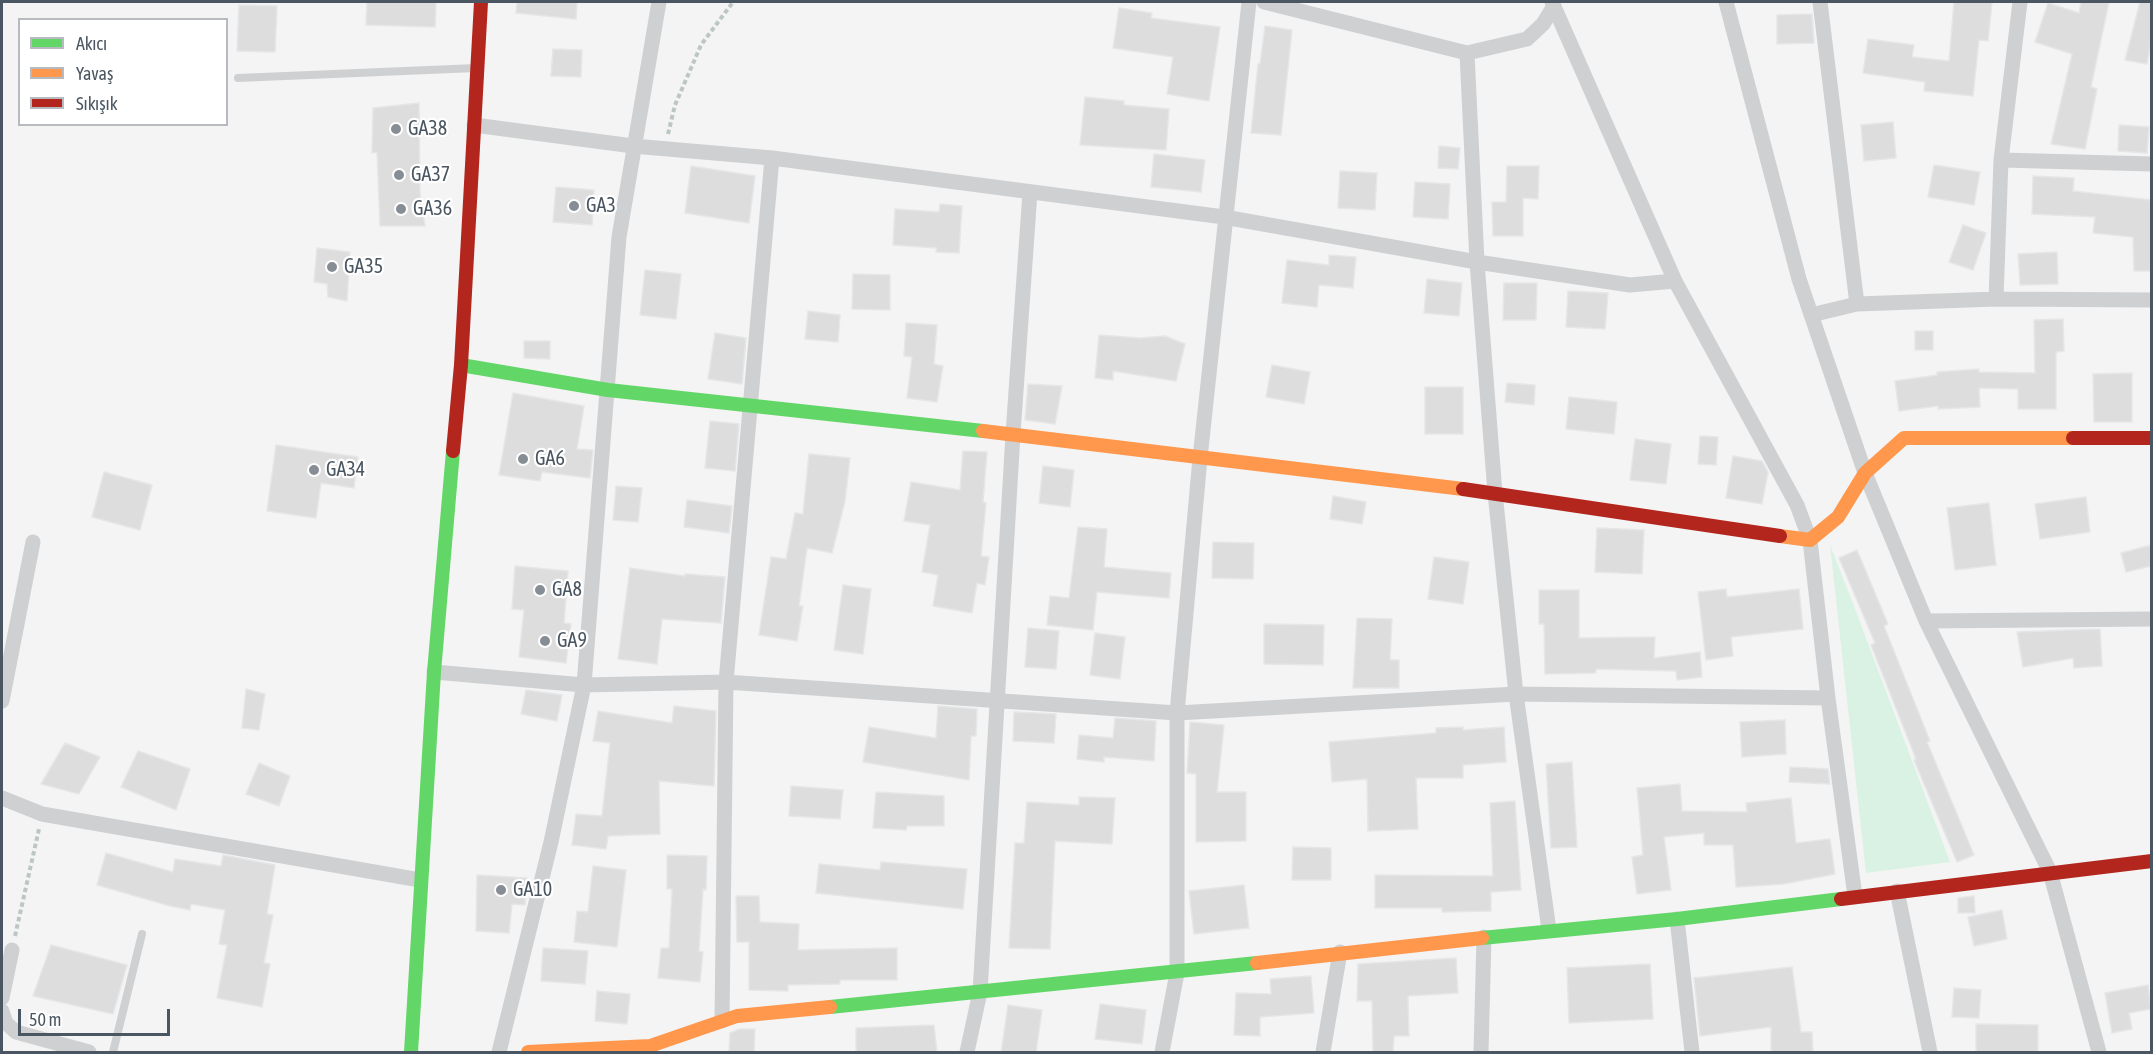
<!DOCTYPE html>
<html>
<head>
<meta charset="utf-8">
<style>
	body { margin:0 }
	#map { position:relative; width:2153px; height:1054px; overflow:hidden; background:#f4f4f4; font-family:"Asap Condensed",sans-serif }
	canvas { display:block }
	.frame { position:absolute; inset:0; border:3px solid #4a5661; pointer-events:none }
	.legend { position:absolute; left:18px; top:18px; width:210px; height:108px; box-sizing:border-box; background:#fff; border:2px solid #b7bbc0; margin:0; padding:8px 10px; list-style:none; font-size:18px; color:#4a5661 }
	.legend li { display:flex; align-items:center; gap:12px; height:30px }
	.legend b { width:30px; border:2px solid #b7bbc0 }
	.scale { position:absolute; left:18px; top:1009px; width:152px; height:27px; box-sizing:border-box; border:3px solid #4a5661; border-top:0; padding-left:8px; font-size:18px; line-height:21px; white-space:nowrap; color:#4a5661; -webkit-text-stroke:4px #fff; paint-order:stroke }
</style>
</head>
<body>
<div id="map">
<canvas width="2153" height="1054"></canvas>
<div class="frame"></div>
<ul class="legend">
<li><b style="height:8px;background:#63d668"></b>Akıcı</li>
<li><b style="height:8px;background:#ff974d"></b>Yavaş</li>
<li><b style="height:8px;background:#b3261e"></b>Sıkışık</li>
</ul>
<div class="scale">50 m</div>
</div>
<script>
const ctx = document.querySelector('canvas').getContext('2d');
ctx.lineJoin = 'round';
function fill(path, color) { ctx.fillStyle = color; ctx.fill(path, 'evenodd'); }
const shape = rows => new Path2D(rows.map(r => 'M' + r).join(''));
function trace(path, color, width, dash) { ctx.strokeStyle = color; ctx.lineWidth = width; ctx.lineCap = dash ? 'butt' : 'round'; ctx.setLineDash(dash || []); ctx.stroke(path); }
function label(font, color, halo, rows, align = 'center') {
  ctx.font = font + ' "Asap Condensed",sans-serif'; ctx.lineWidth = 4.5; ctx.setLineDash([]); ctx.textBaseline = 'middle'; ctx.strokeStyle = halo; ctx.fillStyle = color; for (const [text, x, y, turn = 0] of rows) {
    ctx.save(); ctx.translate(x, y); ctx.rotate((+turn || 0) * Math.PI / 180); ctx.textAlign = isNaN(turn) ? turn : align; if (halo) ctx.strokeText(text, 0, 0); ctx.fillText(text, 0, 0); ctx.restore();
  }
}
const green = shape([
	[1830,545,1854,606,1950,862,1866,873]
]);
const building = shape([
	[367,2,436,2,435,27,366,25,367,2],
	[517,2,577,2,576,19,516,13,517,2],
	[1954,2,1992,2,1988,41,1979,40,1973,96,1924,91,1925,82,1863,73,1868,39,1914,45,1912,57,1949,61,1954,2],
	[2081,2,2109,2,2091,87,2097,89,2085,149,2051,144,2072,54,2035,42,2048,3,2079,13,2081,2],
	[2140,2,2151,2,2151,42,2147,64,2125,60,2140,2],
	[239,5,277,6,275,52,237,51,239,5],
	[1119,8,1152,13,1151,18,1220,27,1209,101,1167,94,1173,57,1113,48,1119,8],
	[1812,14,1814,43,1777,44,1777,15,1812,14],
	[1265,26,1292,30,1281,135,1251,133,1258,64,1260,64,1265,26],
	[553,49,582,50,581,77,551,76,553,49],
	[1085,97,1124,101,1124,105,1169,109,1166,150,1080,145,1085,97],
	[419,103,420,193,425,226,380,226,377,152,372,153,373,108,419,103],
	[1893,122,1896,158,1864,161,1861,125,1893,122],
	[2119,125,2149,127,2147,153,2118,151,2119,125],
	[1439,146,1460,148,1458,169,1438,168,1439,146],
	[1154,154,1205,160,1201,192,1151,187,1154,154],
	[1934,165,1980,172,1974,205,1928,197,1934,165],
	[691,166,755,176,749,223,685,213,691,166],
	[1507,166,1539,166,1538,199,1523,198,1523,236,1493,236,1492,202,1506,202,1507,166],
	[1340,171,1377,173,1375,210,1338,208,1340,171],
	[2033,176,2074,178,2073,191,2151,200,2151,271,2134,271,2133,237,2093,233,2095,217,2032,214,2033,176],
	[1415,182,1450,184,1448,219,1413,217,1415,182],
	[556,187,594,190,592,225,553,222,556,187],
	[940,204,962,206,959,253,936,252,937,248,893,245,895,209,939,212,940,204],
	[1963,225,1986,233,1973,270,1949,262,1963,225],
	[317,248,350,252,347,301,328,297,327,284,314,282,317,248],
	[2057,252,2058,284,2020,285,2018,254,2057,252],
	[1329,255,1356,257,1353,288,1319,285,1317,307,1282,303,1287,260,1329,265,1329,255],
	[645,270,681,274,676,319,640,315,645,270],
	[853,274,890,275,890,310,852,309,853,274],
	[1427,279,1462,283,1459,316,1424,313,1427,279],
	[1504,283,1537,283,1536,320,1503,320,1504,283],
	[1568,291,1608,293,1605,329,1566,327,1568,291],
	[808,311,840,315,838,342,805,339,808,311],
	[2063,319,2064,351,2056,352,2056,409,2018,409,2018,389,1979,388,1980,407,1938,409,1938,406,1899,411,1895,381,1937,375,1937,372,1979,369,1979,372,2035,373,2034,320,2063,319],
	[906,323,937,325,934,364,943,366,937,402,907,398,912,357,904,356,906,323],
	[1915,331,1933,331,1933,350,1915,350,1915,331],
	[715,333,746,338,742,384,708,379,715,333],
	[1099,335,1140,338,1165,336,1185,344,1176,381,1113,371,1113,380,1095,378,1099,335],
	[524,341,550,341,550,359,524,358,524,341],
	[1272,365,1310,372,1304,404,1266,397,1272,365],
	[2132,373,2132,422,2094,422,2093,374,2132,373],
	[1507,383,1535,385,1534,405,1505,402,1507,383],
	[1028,384,1062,386,1055,424,1025,420,1028,384],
	[1425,387,1463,387,1463,434,1425,434,1425,387],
	[513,393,584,406,577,449,593,450,590,478,542,472,540,481,499,475,513,393],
	[1569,397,1617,402,1614,434,1566,429,1569,397],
	[710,421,739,424,735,471,705,468,710,421],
	[1700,436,1718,437,1716,465,1698,464,1700,436],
	[1635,439,1671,444,1666,484,1630,480,1635,439],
	[276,445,358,457,354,488,321,483,316,518,267,511,276,445],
	[963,451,987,452,983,502,986,503,981,556,989,557,985,585,977,583,972,613,933,606,938,575,922,572,930,525,904,521,911,482,960,490,963,451],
	[809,454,850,458,845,501,832,553,807,548,799,606,803,606,797,641,759,635,771,557,786,559,795,513,803,514,809,454],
	[1733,456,1762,461,1768,472,1762,504,1726,498,1733,456],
	[1043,466,1074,470,1070,507,1039,503,1043,466],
	[104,472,152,485,140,530,92,517,104,472],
	[616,486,642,488,638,522,613,520,616,486],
	[1333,496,1366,502,1362,524,1330,519,1333,496],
	[2086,497,2090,532,2040,539,2035,504,2086,497],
	[687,500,732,506,729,533,684,527,687,500],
	[1989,503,1996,565,1955,570,1947,508,1989,503],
	[1078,527,1107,529,1104,567,1171,573,1169,598,1097,592,1093,630,1047,625,1050,596,1069,598,1078,527],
	[1597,528,1644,530,1642,574,1595,572,1597,528],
	[1213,542,1254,543,1253,579,1212,578,1213,542],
	[2151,545,2151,566,2126,572,2121,553,2151,545],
	[1857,550,1888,624,1884,626,1930,741,1927,742,1974,855,1957,862,1914,760,1916,759,1871,645,1875,643,1839,558,1857,550],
	[1434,557,1469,562,1463,604,1428,599,1434,557],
	[515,566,568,571,564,623,571,624,566,663,519,657,524,610,512,609,515,566],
	[630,568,685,576,685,574,725,577,721,623,662,619,657,664,618,659,630,568],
	[843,585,871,589,863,654,834,650,843,585],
	[1726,589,1727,597,1799,589,1803,629,1731,637,1733,656,1706,660,1698,592,1726,589],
	[1539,590,1579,590,1579,638,1655,637,1654,658,1700,652,1702,677,1677,680,1676,671,1596,669,1596,673,1545,674,1544,624,1539,624,1539,590],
	[1357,618,1392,619,1390,660,1399,660,1399,688,1353,688,1357,618],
	[1264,624,1324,625,1323,665,1264,664,1264,624],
	[1028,628,1059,631,1056,669,1025,667,1028,628],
	[2100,629,2102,666,2074,668,2073,658,2023,667,2017,632,2100,629],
	[1095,633,1125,637,1120,679,1090,675,1095,633],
	[246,689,265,694,259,730,242,728,246,689],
	[526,690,562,695,557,721,521,714,526,690],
	[674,706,716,711,714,786,659,781,660,834,608,836,606,849,572,845,576,814,602,816,610,743,593,741,598,711,672,723,674,706],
	[938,706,977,709,976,736,971,736,969,780,863,762,869,727,936,738,938,706],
	[1014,712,1056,714,1054,743,1013,741,1014,712],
	[1115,718,1156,721,1154,761,1104,757,1104,762,1077,759,1079,735,1113,738,1115,718],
	[1785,720,1786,754,1742,757,1740,722,1785,720],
	[1190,722,1224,725,1217,792,1246,792,1246,841,1196,842,1196,774,1187,773,1190,722],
	[1463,727,1463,730,1504,727,1506,762,1463,765,1463,778,1416,778,1418,829,1368,831,1367,779,1332,782,1329,742,1436,733,1436,728,1463,727],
	[65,743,100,757,79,794,41,784,65,743],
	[138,751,190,769,176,810,121,787,138,751],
	[1572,762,1577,847,1551,848,1546,764,1572,762],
	[259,763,290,776,279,806,246,794,259,763],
	[1790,767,1828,769,1830,784,1789,782,1790,767],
	[1680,784,1682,811,1747,812,1746,803,1791,798,1796,843,1830,839,1835,874,1784,884,1736,887,1733,845,1704,845,1704,833,1664,837,1671,890,1637,894,1632,857,1643,855,1637,788,1680,784],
	[791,786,843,790,840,819,789,816,791,786],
	[876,792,944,796,944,826,907,826,906,830,873,828,876,792],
	[1079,797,1115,798,1112,844,1055,841,1050,949,1009,948,1015,843,1024,843,1027,802,1079,805,1079,797],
	[1515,801,1521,890,1491,892,1491,911,1442,912,1442,908,1375,908,1375,875,1493,876,1490,803,1515,801],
	[1293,847,1331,848,1331,880,1292,880,1293,847],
	[106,853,173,872,175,859,221,866,223,855,275,865,267,914,273,915,264,963,270,964,262,1007,217,998,227,945,219,944,225,910,191,904,190,910,170,906,97,885,106,853],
	[667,855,707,856,706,890,703,889,699,951,703,952,700,982,658,978,661,948,669,948,672,889,667,889,667,855],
	[881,862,967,869,963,909,816,893,819,864,880,870,881,862],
	[593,866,626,870,617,947,574,942,577,911,588,912,593,866],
	[477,875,527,878,525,905,512,904,509,933,476,931,477,875],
	[1244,885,1249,928,1194,934,1189,891,1244,885],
	[736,896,759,896,760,922,799,924,798,950,897,948,897,980,840,980,840,984,788,985,788,991,749,990,749,942,737,942,736,896],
	[1974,896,1975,913,1958,913,1958,898,1974,896],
	[2002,910,2007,939,1974,946,1968,917,2002,910],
	[51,945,127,965,113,1014,33,996,51,945],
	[543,948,588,951,585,984,541,981,543,948],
	[1456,958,1458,993,1408,996,1409,1036,1394,1036,1393,1053,1373,1053,1372,1001,1357,1001,1358,964,1456,958],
	[1650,964,1653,1019,1569,1023,1567,968,1650,964],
	[1792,967,1801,1032,1812,1032,1813,1053,1771,1053,1771,1027,1700,1036,1694,978,1792,967],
	[1311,976,1314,1013,1260,1017,1260,1036,1234,1035,1236,993,1271,994,1270,979,1311,976],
	[2148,985,2151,1009,2129,1013,2132,1029,2112,1033,2105,993,2148,985],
	[1954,988,1981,990,1979,1018,1952,1017,1954,988],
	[597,991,630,994,627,1024,595,1021,597,991],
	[1100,1004,1146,1010,1142,1044,1095,1039,1100,1004],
	[1008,1005,1042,1010,1036,1053,1001,1053,1008,1005],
	[1976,1024,2038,1025,2038,1053,1976,1053,1976,1024],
	[934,1025,937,1053,856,1053,856,1028,934,1025],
	[740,1029,755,1029,754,1053,729,1053,730,1033,740,1029]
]);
const path = shape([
	[668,134,675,105,701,45,733,2],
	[15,936,39,829]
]);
const lane = shape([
	[238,78,476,68],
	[113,1052,142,934]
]);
const street = shape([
	[1264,2,1467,53,1527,39,1543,24,1554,6],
	[1552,2,1675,281,1797,505,1810,540,1828,698,1855,896],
	[1726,2,1799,279,1865,473,1926,621,2050,872,2099,1052],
	[1820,2,1857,304],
	[2020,2,2001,160,2152,164],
	[1467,53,1477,262,1495,493,1516,694,1549,930],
	[474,125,633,146,772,158,1224,217,1477,262,1630,285,1675,281],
	[1996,299,2001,160],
	[1811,315,1857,304,1996,299,2152,300],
	[1926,621,2152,619],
	[434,672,584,685,726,682,1177,713,1516,694,1828,698],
	[2,701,33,542],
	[2,798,42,814,420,880],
	[1897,891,1930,1052],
	[1677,919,1692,1052],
	[2,998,12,950],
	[2,1011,6,1023,16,1032,89,1052],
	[722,1021,726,682,772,158],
	[499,1052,551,842,584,685,619,237,659,2],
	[967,1052,980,992,1013,434,1030,192],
	[1162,1052,1177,973,1177,713,1200,458,1249,2],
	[1323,1052,1340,952],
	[1481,1052,1484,937]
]);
const fast = shape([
	[461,365,608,390,983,431],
	[1482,938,1677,919,1841,899],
	[830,1007,1257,963],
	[411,1052,434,672,453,451]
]);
const slow = shape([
	[983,431,1463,489],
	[1780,536,1810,540,1838,517,1865,473,1904,438,2073,438],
	[1257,963,1482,938],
	[528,1052,650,1046,737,1016,830,1007]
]);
const jam = shape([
	[2073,438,2152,438],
	[453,451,461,365,481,2],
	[1463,489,1780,536],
	[1841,899,2152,861]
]);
const markers = [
	[396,129,6,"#868d94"],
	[399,175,6,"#868d94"],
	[574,206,6,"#868d94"],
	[401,209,6,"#868d94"],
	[332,267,6,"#868d94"],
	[523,459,6,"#868d94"],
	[314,470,6,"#868d94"],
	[540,590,6,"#868d94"],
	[545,641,6,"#868d94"],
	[501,890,6,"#868d94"]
];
const poiNames = [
	["GA38",408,129],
	["GA37",411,175],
	["GA3",586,206],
	["GA36",413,209],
	["GA35",344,267],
	["GA6",535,459],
	["GA34",326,470],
	["GA8",552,590],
	["GA9",557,641],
	["GA10",513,890]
];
fill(green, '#d9f2e3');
fill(building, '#ddddde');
trace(building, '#e5e6e7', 1.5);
trace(path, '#bcc7c4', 4, [4.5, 3]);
trace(lane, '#ced0d2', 8);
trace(street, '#ced0d2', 15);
trace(fast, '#63d668', 14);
trace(slow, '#ff974d', 14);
trace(jam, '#b3261e', 14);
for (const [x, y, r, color] of markers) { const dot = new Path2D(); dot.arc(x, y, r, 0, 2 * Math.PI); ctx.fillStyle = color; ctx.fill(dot); trace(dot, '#fff', 2); }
label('20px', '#4a5661', '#fff', poiNames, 'left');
</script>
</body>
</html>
